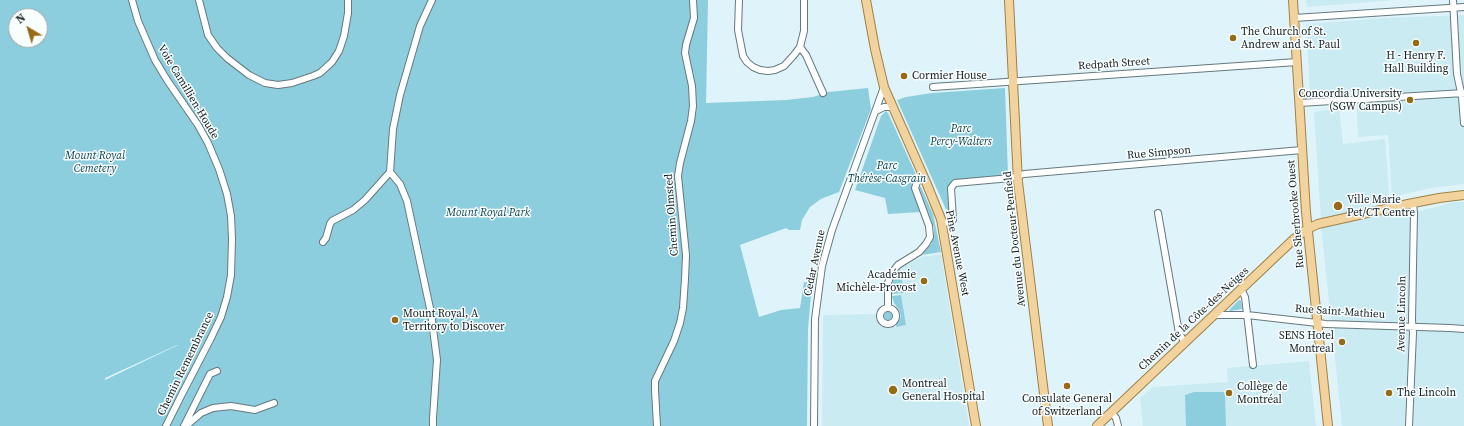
<!DOCTYPE html>
<html>
<head>
<meta charset="utf-8">
<style>
	body { margin:0 }
	#map { position:relative; width:1464px; height:426px; overflow:hidden; background:#def4fa; font-family:"Source Serif 4",serif }
	canvas { display:block }
	.north { position:absolute; left:8px; top:8px; width:40px; height:40px; box-sizing:border-box; background:#f9feff; border:1px solid #9da4a5; border-radius:50%; rotate:322deg; font-size:11px; font-weight:700; line-height:16px; text-align:center; color:#141d1f }
	.north::after { content:''; display:block; margin:auto; width:14px; height:18px; background:#956b16; clip-path:polygon(50% 0,100% 100%,50% 72%,0 100%) }
</style>
</head>
<body>
<div id="map">
<canvas width="1464" height="426"></canvas>
<div class="north">N</div>
</div>
<script>
const ctx = document.querySelector('canvas').getContext('2d');
ctx.lineJoin = 'round';
function fill(path, color) { ctx.fillStyle = color; ctx.fill(path, 'evenodd'); }
const shape = rows => new Path2D(rows.map(r => 'M' + r).join(''));
function trace(path, color, width, dash) { ctx.strokeStyle = color; ctx.lineWidth = width; ctx.lineCap = dash ? 'butt' : 'round'; ctx.setLineDash(dash || []); ctx.stroke(path); }
function label(font, color, halo, rows, align = 'center') {
  ctx.font = font + ' "Source Serif 4",serif'; ctx.lineWidth = 3; ctx.setLineDash([]); ctx.textBaseline = 'middle'; ctx.strokeStyle = halo; ctx.fillStyle = color; for (const [text, x, y, turn = 0] of rows) {
    ctx.save(); ctx.translate(x, y); ctx.rotate((+turn || 0) * Math.PI / 180); ctx.textAlign = isNaN(turn) ? turn : align; if (halo) ctx.strokeText(text, 0, 0); ctx.fillText(text, 0, 0); ctx.restore();
  }
}
const built = shape([
	[1306,0,1395,0,1307,7],
	[1464,15,1464,184,1431,188,1392,197,1388,135,1358,137,1356,92,1310,94,1306,24,1384,18],
	[1339,108,1343,144,1385,139,1391,218,1455,202,1464,202,1464,426,1342,426,1322,235,1314,112],
	[941,254,969,426,822,426,823,315,877,314,878,322,884,327,890,328,906,325,900,294,904,293,900,268,921,257],
	[1309,361,1316,426,1143,426,1140,398,1153,387,1228,382,1227,368]
]);
const green = shape([
	[0,0,708,0,706,103,786,100,813,97,828,92,868,88,871,109,839,192,821,199,810,207,802,220,800,230,789,230,786,228,740,245,759,317,781,310,800,308,804,282,812,284,808,329,807,426,0,426],
	[16,16,40,16,40,40,16,40],
	[177,345,178,345,105,380,105,378],
	[1005,88,1008,175,952,181,948,188,950,215,949,216,897,100,906,97,932,93],
	[886,111,888,113,917,177,913,182,912,188,921,212,888,214,885,198,855,190,881,116],
	[921,187,933,214,941,252,922,255,931,244,934,235,934,228,921,193,919,187],
	[900,268,904,293,892,294,893,279],
	[901,295,906,325,896,327,896,325,899,321,901,316,899,310,894,303,892,296],
	[1239,300,1241,301,1242,309,1230,311,1229,310],
	'884 316a5 5 0 1 1 10 0a5 5 0 1 1-10 0Z',
	[1194,392,1225,392,1226,426,1186,426,1185,395]
]);
const minor = shape([
	[132,0,138,21,155,60,167,80,198,125,208,143,219,169,227,194,231,216,232,239,231,275,227,297,221,317,210,340,182,394,166,426],
	[199,0,208,35,217,48,227,58,249,75,265,83,278,85,292,83,313,76,320,73,332,62,339,51,344,36,348,13,348,0],
	[432,0,420,26,400,95,393,129,390,172,400,184,407,201,431,313,437,360,433,418,433,426],
	[739,0,738,30,743,56,747,62,753,67,760,70,768,71,775,70,784,66,794,55,800,47,804,31,804,0],
	[1453,0,1457,74,1462,97,1464,123],
	[1294,18,1464,7],
	[800,47,806,55,823,93],
	[933,87,1297,62],
	[1299,103,1464,93],
	[876,111,884,107,892,107],
	[1158,213,1179,333,1185,343],
	[942,224,953,220,951,188,955,183,1011,178,1024,174,1302,150],
	[323,242,326,238,330,224,332,221,353,210,365,200,390,172],
	[1241,289,1245,297,1253,365],
	[888,307,888,283,891,274,898,265,919,252,926,244,930,237,929,226,915,188,917,182,924,177],
	'880 316a8 8 0 1 1 16 0a8 8 0 1 1-16 0Z',
	[1214,315,1247,315,1326,324,1450,328,1464,329],
	[1112,413,1116,418,1118,426],
	[184,426,210,374,217,371],
	[186,426,201,413,213,408,231,406,255,410,274,403],
	[657,426,655,390,655,381,674,341,680,323,683,308,685,279,686,255,678,176,680,163,691,121,693,106,692,86,685,53,686,45,694,18,693,0],
	[814,426,815,319,822,266,832,230,884,87],
	[1409,426,1413,333,1412,320,1414,213,1413,203]
]);
const major = shape([
	[866,0,875,49,884,87,926,182,941,219,976,426],
	[1009,0,1018,182,1048,426],
	[1293,0,1306,212,1328,426],
	[1097,426,1294,239,1307,229,1318,224,1408,204,1439,198,1464,195]
]);
const markers = [
	[1233,38,4,"#956b16"],
	[1416,43,4,"#956b16"],
	[904,76,4,"#956b16"],
	[1410,100,4,"#956b16"],
	[1338,206,5,"#956b16"],
	[924,281,4,"#956b16"],
	[395,320,4,"#956b16"],
	[1342,342,4,"#956b16"],
	[1067,386,4,"#956b16"],
	[893,390,5,"#956b16"],
	[1229,393,4,"#956b16"],
	[1389,393,4,"#956b16"]
];
const poiNames = [
	["The Church of St.",1241,32],
	["Andrew and St. Paul",1241,45],
	["H - Henry F.",1416,56,"center"],
	["Hall Building",1416,69,"center"],
	["Cormier House",912,76],
	["Concordia University",1402,94,"right"],
	["(SGW Campus)",1402,107,"right"],
	["Ville Marie",1347,200],
	["Pet/CT Centre",1347,213],
	["Académie",916,275,"right"],
	["Michèle-Provost",916,288,"right"],
	["Mount Royal, A",403,314],
	["Territory to Discover",403,327],
	["SENS Hotel",1334,336,"right"],
	["Montreal",1334,349,"right"],
	["Montreal",902,384],
	["General Hospital",902,397],
	["Collège de",1237,387],
	["Montréal",1237,400],
	["The Lincoln",1397,393],
	["Consulate General",1067,399,"center"],
	["of Switzerland",1067,412,"center"]
];
const streetNames = [
	["Redpath Street",1114,64,-4],
	["Voie Camillien-Houde",188,92,59],
	["Rue Simpson",1159,153,-5],
	["Rue Sherbrooke Ouest",1296,214,-95],
	["Chemin Olmsted",672,215,-94],
	["Avenue du Docteur-Penfield",1015,239,-96],
	["Pine Avenue West",957,253,79],
	["Cedar Avenue",815,263,-78],
	["Rue Saint-Mathieu",1340,312,4],
	["Avenue Lincoln",1402,314,-89],
	["Chemin de la Côte-des-Neiges",1194,319,-43],
	["Chemin Remembrance",186,364,-64]
];
const parkNames = [
	["Parc",961,129],
	["Percy-Walters",961,142],
	["Mount Royal",95,156],
	["Cemetery",95,169],
	["Parc",887,166],
	["Thérèse-Casgrain",887,179],
	["Mount Royal Park",488,213]
];
fill(built, '#cbebf3');
fill(green, '#8ccede');
trace(minor, '#65797e', 8);
trace(major, '#9f8046', 10);
trace(minor, '#fff', 6);
trace(major, '#f2d39d', 8);
for (const [x, y, r, color] of markers) { const dot = new Path2D(); dot.arc(x, y, r, 0, 2 * Math.PI); ctx.fillStyle = color; ctx.fill(dot); trace(dot, '#f9feff', 1.5); }
label('11px', '#141d1f', '#f9feff', poiNames, 'left');
label('11px', '#141d1f', '#f9feff', streetNames);
label('italic 11px', '#043d47', '#f9feff', parkNames);
</script>
</body>
</html>
